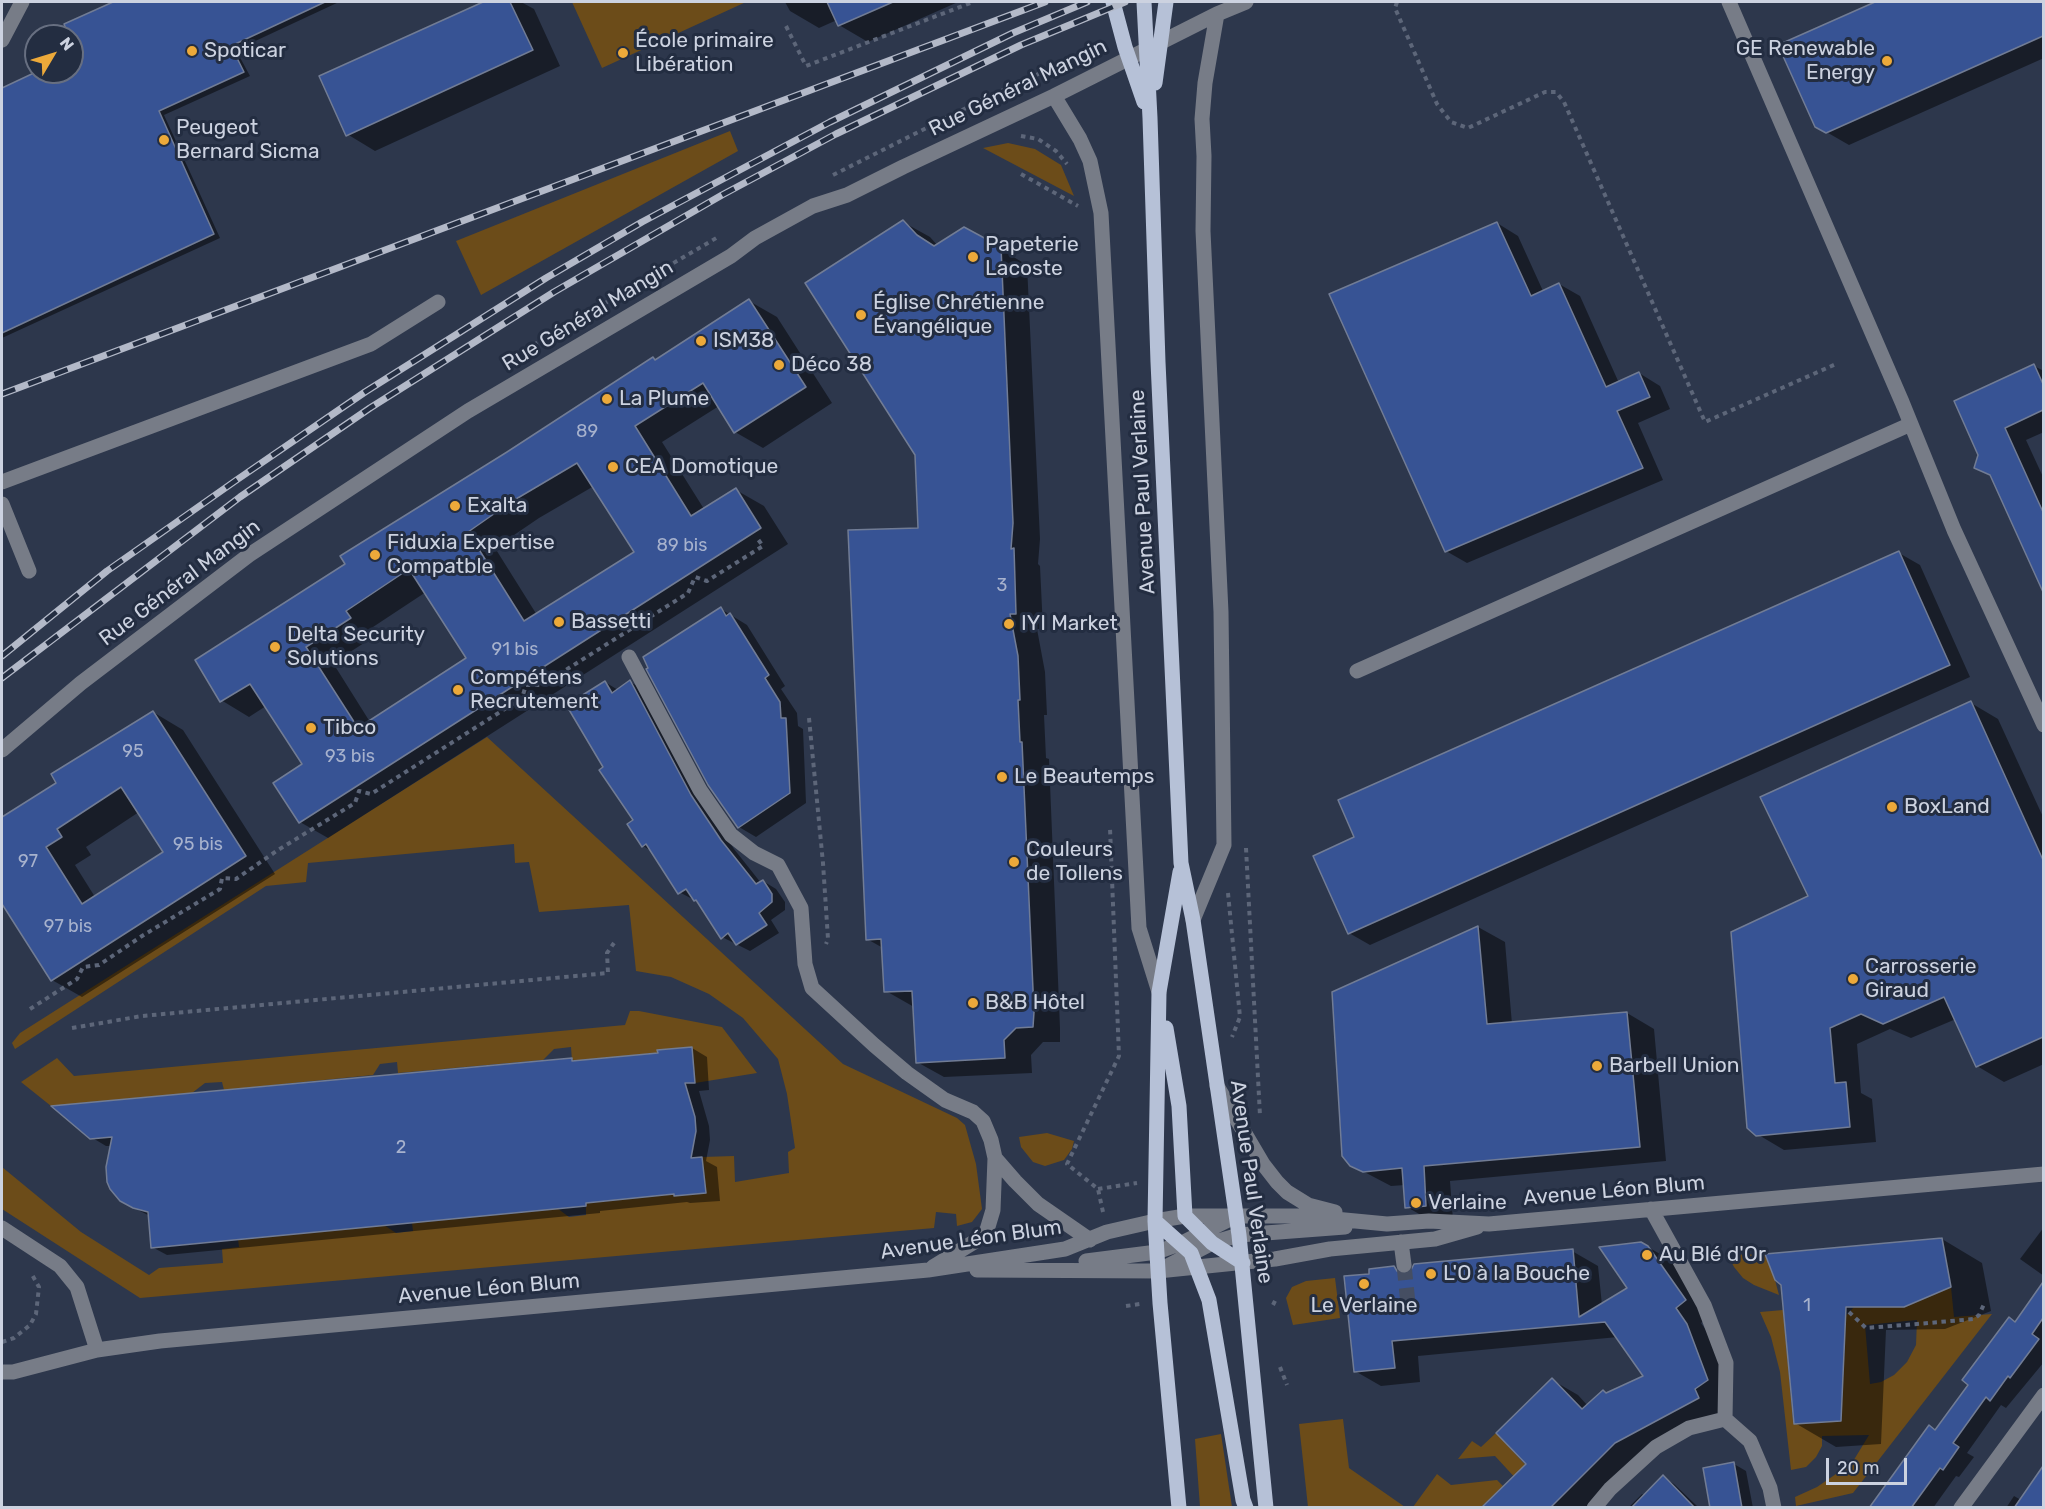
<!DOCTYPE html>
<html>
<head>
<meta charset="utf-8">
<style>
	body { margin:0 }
	#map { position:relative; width:2045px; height:1509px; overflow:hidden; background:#2d374c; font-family:Rubik,sans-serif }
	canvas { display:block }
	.frame { position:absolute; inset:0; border:3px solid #ccd2e0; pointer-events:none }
	.north { position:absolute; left:24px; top:24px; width:60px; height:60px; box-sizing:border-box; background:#232d41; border:2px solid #676f81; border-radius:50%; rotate:52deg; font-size:16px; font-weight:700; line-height:24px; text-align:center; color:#ccd2e0 }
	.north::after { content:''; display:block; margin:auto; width:21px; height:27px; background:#eca93a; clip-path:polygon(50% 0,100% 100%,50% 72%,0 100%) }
	.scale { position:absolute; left:1826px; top:1458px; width:81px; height:27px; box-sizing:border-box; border:3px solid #ccd2e0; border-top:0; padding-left:8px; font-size:18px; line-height:21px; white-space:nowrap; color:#ccd2e0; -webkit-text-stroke:4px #232d41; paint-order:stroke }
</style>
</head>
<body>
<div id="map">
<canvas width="2045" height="1509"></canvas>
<div class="frame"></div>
<div class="north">N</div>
<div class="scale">20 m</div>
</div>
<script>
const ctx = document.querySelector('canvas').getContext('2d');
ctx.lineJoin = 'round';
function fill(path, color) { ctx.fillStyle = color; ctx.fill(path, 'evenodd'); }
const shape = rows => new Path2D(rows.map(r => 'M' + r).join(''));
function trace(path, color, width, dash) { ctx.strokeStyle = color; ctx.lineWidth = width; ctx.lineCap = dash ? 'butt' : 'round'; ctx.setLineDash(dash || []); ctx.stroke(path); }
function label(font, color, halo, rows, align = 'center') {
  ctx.font = font + ' Rubik,sans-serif'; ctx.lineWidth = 6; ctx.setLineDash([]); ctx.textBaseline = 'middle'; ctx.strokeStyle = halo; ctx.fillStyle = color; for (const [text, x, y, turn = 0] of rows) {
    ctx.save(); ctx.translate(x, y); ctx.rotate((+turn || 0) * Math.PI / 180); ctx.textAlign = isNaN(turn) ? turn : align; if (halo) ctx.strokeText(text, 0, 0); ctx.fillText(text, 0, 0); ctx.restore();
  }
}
const green = shape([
	[572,2,746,2,602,68],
	[730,131,738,151,481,295,456,241],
	[1008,143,1035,149,1061,165,1074,196,983,148],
	[487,737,843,1064,957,1118,965,1125,976,1164,982,1209,972,1222,957,1226,956,1214,936,1212,934,1228,140,1298,2,1209,2,1167,81,1232,149,1275,159,1268,223,1263,222,1249,239,1247,238,1239,384,1225,396,1233,413,1231,412,1223,557,1208,569,1217,586,1215,586,1203,674,1194,674,1196,705,1193,702,1157,734,1156,735,1182,789,1173,788,1152,795,1148,787,1094,778,1059,743,1018,709,994,671,977,636,971,629,905,539,912,529,862,515,863,514,844,308,863,306,882,266,886,15,1049,12,1043,20,1033],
	[630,1011,639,1011,722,1027,757,1073,695,1083,692,1047,657,1050,658,1053,572,1061,571,1047,554,1049,543,1060,398,1073,397,1062,380,1064,373,1075,224,1090,222,1082,205,1083,192,1093,51,1106,21,1082,57,1058,74,1076,625,1025],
	[1047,1133,1074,1141,1072,1149,1064,1160,1045,1166,1033,1162,1021,1147,1019,1137],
	[1765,1254,1775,1280,1779,1295,1754,1285,1743,1278,1734,1267,1728,1255],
	[1335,1278,1340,1318,1293,1325,1286,1298,1292,1287,1306,1281],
	[1951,1287,1954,1317,1992,1314,1853,1493,1796,1506,1795,1497,1817,1487,1852,1463,1869,1435,1822,1436,1822,1446,1816,1457,1806,1467,1791,1470,1780,1372,1771,1337,1760,1312,1783,1310,1793,1421,1797,1424,1841,1421,1845,1338,1839,1323,1854,1307,1904,1307],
	[1917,1320,1916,1345,1907,1362,1894,1375,1881,1382,1870,1384,1865,1325],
	[1343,1419,1349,1468,1405,1507,1308,1507,1299,1424],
	[1496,1433,1531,1471,1519,1482,1495,1456,1458,1459,1472,1441,1481,1447],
	[1221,1434,1232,1507,1200,1507,1195,1439],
	[1437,1474,1451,1485,1497,1480,1503,1486,1481,1507,1440,1508,1436,1506,1435,1507,1413,1507]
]);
const shadow = shape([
	[116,2,339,2,236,50,250,76,164,115,220,238,2,338,2,90,40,72,72,72,72,36,66,24],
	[487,2,521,2,534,9,560,66,375,151,347,134,321,77],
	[785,2,958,2,868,42,839,25,837,20,819,28,790,11],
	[1878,2,2044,2,2044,58,1849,145,1816,126,1780,46],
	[903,222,930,237,938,246,1000,249,1027,265,1040,539,1038,564,1040,566,1043,629,1037,629,1045,672,1047,715,1044,715,1046,758,1049,759,1060,1028,1060,1042,1043,1042,1031,1055,1032,1073,944,1077,917,1062,914,1007,886,991,883,948,867,939,920,529],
	[1497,223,1518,236,1543,291,1559,284,1580,296,1619,383,1639,373,1660,386,1670,409,1638,423,1663,480,1467,563,1446,551],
	[749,301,777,317,832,403,763,448,735,432,719,406,662,442,704,509,736,490,764,506,788,544,328,838,300,822,304,764,266,706,249,717,221,700,347,565,508,453,653,358,657,360],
	[594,486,636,553,537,615,495,548,539,518],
	[426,592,468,659,370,722,333,663,378,634,373,627],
	[2034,366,2044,371,2044,432,2026,440,2044,479,2044,588,1993,477,1976,467],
	[1899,553,1920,565,1970,677,1370,945,1349,933,1356,838],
	[721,609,747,625,785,686,781,689,797,713,798,726,803,729,806,803,756,837,739,827],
	[605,682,618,690,630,682,643,689,704,804,734,849,761,883,763,881,776,889,785,902,785,910,771,920,779,933,750,951,722,937,700,903,679,892,653,852,643,846,635,821,605,768],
	[1971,703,1998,719,2044,819,2044,968,1986,998,1990,1006,2044,982,2044,1064,2004,1082,1977,1066,1956,1019,1911,1038,1890,1029,1857,1044,1861,1093,1872,1099,1876,1142,1784,1150,1757,1134,1810,897],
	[153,712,183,730,275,874,82,997,52,980,2,901,2,819,58,783],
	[139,812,165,852,95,897,75,865,91,855,86,847],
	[1478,927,1505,942,1512,1024,1627,1013,1654,1029,1666,1161,1450,1181,1453,1220,1433,1222,1407,1207,1405,1185,1391,1186,1351,1165,1334,992],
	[692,1048,707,1057,709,1090,699,1091,709,1126,710,1140,706,1161,717,1167,720,1201,690,1203,687,1202,600,1211,600,1213,167,1255,152,1247,150,1216,136,1209,112,1146,106,1146,91,1137,572,1059,577,1062,660,1054,659,1052],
	[2044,1227,2044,1276,2020,1259],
	[1942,1239,1982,1263,1991,1311,1945,1329,1886,1330,1881,1444,1836,1447,1795,1423,1782,1284],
	[1641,1243,1674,1262,1711,1315,1701,1323,1713,1340,1733,1395,1720,1404,1724,1413,1641,1457,1590,1508,1483,1508,1528,1464,1552,1380,1578,1395,1588,1406,1646,1377,1618,1337,1418,1356,1420,1382,1381,1386,1355,1371,1371,1275,1394,1268,1407,1275,1572,1251,1598,1266,1602,1305,1629,1288],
	[2044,1284,2044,1362,2006,1408,2001,1405,1967,1453,1974,1457,1959,1477,1956,1476,1933,1508,1871,1508,1936,1431,1970,1384,2009,1319,2016,1323],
	[1734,1464,1746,1471,1753,1508,1712,1508],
	[2044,1468,2044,1508,2006,1508,2014,1496,2021,1500],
	[1663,1477,1674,1484,1697,1506,1628,1508,1642,1494,1645,1496]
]);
const building = shape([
	[113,2,325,2,231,46,244,72,159,111,214,234,2,333,2,88,36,72,72,72,72,36,69,36,64,24,113,2],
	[483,2,510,2,533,50,346,136,319,76,483,2],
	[827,2,893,2,838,26,827,2],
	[1875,2,2043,2,2043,36,1826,133,1815,127,1778,45,1875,2],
	[903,220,917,235,934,246,964,227,1001,247,1013,523,1011,549,1014,548,1016,614,1010,614,1018,656,1020,700,1018,700,1020,742,1022,742,1034,1012,1033,1027,1016,1028,1004,1040,1005,1058,916,1063,912,991,884,992,881,939,866,940,848,530,918,528,915,455,805,283,903,220],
	[1497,222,1531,296,1559,283,1606,387,1639,372,1650,397,1617,411,1643,468,1445,552,1329,294,1497,222],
	[749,299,806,387,734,433,703,383,635,426,691,516,736,488,761,528,299,823,273,783,302,764,250,684,220,702,195,660,345,564,340,556,507,452,653,357,655,360,749,299],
	[577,463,634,552,524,621,468,532,511,502,577,463],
	[409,569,466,658,358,728,306,647,351,618,346,611,409,569],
	[2034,364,2043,384,2043,410,2005,428,2043,512,2043,592,1990,475,1974,468,1978,455,1954,401,2034,364],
	[1899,551,1950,665,1348,934,1313,856,1354,837,1338,800,1899,551],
	[721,607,726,616,730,613,769,675,765,678,780,702,781,718,786,718,790,793,738,828,708,785,646,669,648,668,643,657,721,607],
	[630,680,691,795,721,840,756,884,763,880,772,894,772,902,759,913,767,925,736,945,728,933,721,939,696,900,694,901,686,889,678,894,646,844,642,847,627,824,633,820,599,770,603,767,568,708,575,703,573,701,605,681,612,693,630,680],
	[1971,701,2043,860,2043,1037,1976,1067,1944,997,1883,1024,1861,1014,1830,1028,1835,1083,1846,1082,1850,1127,1756,1136,1747,1128,1731,932,1808,896,1760,797,1971,701],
	[153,711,246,856,51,981,2,904,2,817,56,783,51,774,153,711],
	[121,787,163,852,82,904,46,847,62,837,57,829,121,787],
	[1478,926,1487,1024,1627,1012,1640,1147,1424,1166,1426,1206,1405,1208,1402,1168,1363,1172,1350,1166,1342,1156,1332,992,1478,926],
	[692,1047,695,1083,685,1083,695,1117,696,1131,691,1158,702,1157,706,1193,674,1196,674,1194,586,1203,586,1206,182,1245,151,1248,148,1212,133,1208,120,1201,110,1189,107,1182,106,1167,112,1137,90,1139,51,1106,572,1058,572,1061,658,1053,657,1050,692,1047],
	[1942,1238,1951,1287,1904,1307,1846,1307,1841,1421,1794,1424,1781,1285,1775,1280,1765,1254,1942,1238],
	[1641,1242,1648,1246,1686,1300,1676,1308,1687,1324,1708,1380,1695,1389,1699,1398,1615,1443,1550,1508,1481,1508,1526,1464,1496,1433,1552,1378,1582,1409,1603,1390,1606,1393,1643,1376,1605,1322,1392,1341,1395,1368,1354,1372,1344,1276,1369,1274,1369,1269,1394,1266,1397,1271,1405,1275,1410,1272,1414,1264,1573,1249,1579,1317,1627,1288,1599,1247,1641,1242],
	[2043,1282,2043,1318,2032,1334,2039,1339,2010,1378,2008,1376,1990,1401,1986,1397,1953,1443,1959,1447,1943,1470,1940,1468,1911,1508,1869,1508,1929,1425,1935,1430,1968,1385,1962,1380,2009,1317,2015,1322,2043,1282],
	[1734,1462,1742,1508,1710,1508,1703,1468,1734,1462],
	[2043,1466,2043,1508,2014,1508,2043,1466],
	[1663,1475,1695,1508,1631,1508,1663,1475]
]);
const minorTunnel = shape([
	[1404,1265,1409,1313]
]);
const path = shape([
	[1397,2,1395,8,1437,104,1451,122,1468,128,1545,92,1556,92,1564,102,1705,422,1836,364],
	[786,26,806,66,973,2],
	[1021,136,1038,139,1056,151,1067,164],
	[1021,174,1078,206],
	[833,175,988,97,1104,44],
	[518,354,718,237],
	[809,718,823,863,828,939,826,944],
	[1246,848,1260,1116],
	[1228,893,1240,1017,1232,1037],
	[30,1009,77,979,83,967,99,965,142,936,220,889,222,878,236,879,278,850,355,803,359,791,371,794,522,698,526,685,542,685,688,593,695,577,707,581,763,546,757,538],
	[72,1028,142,1016,608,973,607,953,614,943],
	[1098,1189,1137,1183],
	[1103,1212,1098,1189,1067,1164,1119,1056,1110,828],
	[1273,1305,1276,1299],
	[1126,1306,1140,1304],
	[1849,1312,1866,1328,1917,1324,1974,1319,1979,1315,1985,1302],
	[2,1342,14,1338,30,1325,36,1314,39,1287,31,1273],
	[1280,1367,1287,1385]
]);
const minor = shape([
	[1729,2,1902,402,1954,530,2044,725],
	[2,40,22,2],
	[1054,96,1080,139,1090,161,1101,213,1139,928,1159,992],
	[2,482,371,344,438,302],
	[2,504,29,571],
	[629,657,700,790,731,835,754,853,778,865,801,908,805,964,812,988,874,1045,907,1073,945,1100,973,1112,983,1121,991,1140,995,1158,993,1210,987,1230,979,1239,933,1267],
	[1357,671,1911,424],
	[2,750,81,683,249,555,468,411,731,256,755,238,813,206,847,195,903,167,1054,96,1217,14,1246,2],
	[1193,920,1224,845,1221,612,1203,231,1204,156,1202,119,1205,83,1217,14],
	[1217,1086,1263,1164,1277,1182,1287,1192,1308,1205,1335,1212],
	[995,1158,1015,1181,1038,1204,1090,1240],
	[1651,1209,1704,1305,1726,1363,1725,1419,1750,1441,1770,1488,1774,1508],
	[2,1228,60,1266,77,1287,97,1350],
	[1401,1242,1404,1265],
	[1086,1261,1157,1252,1182,1243,1234,1217],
	[1164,1268,1212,1243,1239,1235,1345,1227],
	[977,1270,1158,1271,1275,1259,1330,1249,1435,1239,1477,1227],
	[2,1372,13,1372,97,1350,160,1341,928,1270,1065,1249,1107,1232,1155,1221,1185,1216,1303,1216,1387,1224,1429,1221,1489,1224,2044,1174],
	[1594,1508,1610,1489,1656,1447,1689,1428,1725,1419],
	[1961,1508,2044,1395]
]);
const major = shape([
	[1113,2,1125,47,1144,102],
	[1144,2,1150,118,1158,362,1181,863,1193,920,1239,1235,1266,1508],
	[1155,83,1166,2],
	[1166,1028,1179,1106,1185,1216,1212,1243,1243,1263],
	[1155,1221,1191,1253,1209,1300,1243,1500,1246,1508],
	[1179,1508,1160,1303,1155,1221,1159,992,1180,872]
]);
const rail = shape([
	[2,394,1045,2],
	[2,656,107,571,238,479,365,392,546,278,642,222,830,122,1013,33,1087,2],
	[2,678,240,497,370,408,554,292,722,195,836,134,1021,45,1125,2]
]);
const markers = [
	[192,51,6,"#eca93a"],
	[623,53,6,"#eca93a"],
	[1887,61,6,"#eca93a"],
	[164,140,6,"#eca93a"],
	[973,257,6,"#eca93a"],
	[861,315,6,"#eca93a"],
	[701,341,6,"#eca93a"],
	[779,365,6,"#eca93a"],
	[607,399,6,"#eca93a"],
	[613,467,6,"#eca93a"],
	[455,506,6,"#eca93a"],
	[375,555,6,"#eca93a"],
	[559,622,6,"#eca93a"],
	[1009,624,6,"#eca93a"],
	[275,647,6,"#eca93a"],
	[458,690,6,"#eca93a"],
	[311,728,6,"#eca93a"],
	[1002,777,6,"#eca93a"],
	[1892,807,6,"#eca93a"],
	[1014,862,6,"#eca93a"],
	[1853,979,6,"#eca93a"],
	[973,1003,6,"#eca93a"],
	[1597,1066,6,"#eca93a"],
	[1416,1203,6,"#eca93a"],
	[1647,1255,6,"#eca93a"],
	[1431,1274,6,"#eca93a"],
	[1364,1284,6,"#eca93a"]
];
const numberNames = [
	["89",587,432],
	["89 bis",682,546],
	["3",1002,586],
	["91 bis",515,650],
	["95",133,752],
	["93 bis",350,757],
	["95 bis",198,845],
	["97",28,862],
	["97 bis",68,927],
	["2",401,1148],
	["1",1807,1306]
];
const poiNames = [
	["École primaire",635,41],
	["Libération",635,65],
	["GE Renewable",1875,49,"right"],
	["Energy",1875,73,"right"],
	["Spoticar",204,51],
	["Peugeot",176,128],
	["Bernard Sicma",176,152],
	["Papeterie",985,245],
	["Lacoste",985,269],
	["Église Chrétienne",873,303],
	["Évangélique",873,327],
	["ISM38",713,341],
	["Déco 38",791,365],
	["La Plume",619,399],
	["CEA Domotique",625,467],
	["Exalta",467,506],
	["Fiduxia Expertise",387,543],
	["Compatble",387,567],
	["Bassetti",571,622],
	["IYI Market",1021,624],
	["Delta Security",287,635],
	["Solutions",287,659],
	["Compétens",470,678],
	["Recrutement",470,702],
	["Tibco",323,728],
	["Le Beautemps",1014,777],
	["BoxLand",1904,807],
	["Couleurs",1026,850],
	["de Tollens",1026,874],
	["Carrosserie",1865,967],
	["Giraud",1865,991],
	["B&B Hôtel",985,1003],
	["Barbell Union",1609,1066],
	["Verlaine",1428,1203],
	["Au Blé d'Or",1659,1255],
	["L'O à la Bouche",1443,1274],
	["Le Verlaine",1364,1306,"center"]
];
const streetNames = [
	["Rue Général Mangin",1018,88,-26],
	["Rue Général Mangin",588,316,-31],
	["Avenue Paul Verlaine",1143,492,-93],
	["Rue Général Mangin",180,583,-37],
	["Avenue Paul Verlaine",1251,1182,82],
	["Avenue Léon Blum",1614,1191,-5],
	["Avenue Léon Blum",971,1240,-8],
	["Avenue Léon Blum",489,1289,-5]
];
fill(green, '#6c4c19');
fill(shadow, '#0007');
fill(building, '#375394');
trace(building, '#717c95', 1.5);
trace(minorTunnel, '#454e62', 15, [15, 8]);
trace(path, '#5d6679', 4, [4.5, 4.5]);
trace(minor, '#777c87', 15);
trace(major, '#b6c1d7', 15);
trace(rail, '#b3b9c8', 7);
trace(rail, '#232d41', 4.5, [14]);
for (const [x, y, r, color] of markers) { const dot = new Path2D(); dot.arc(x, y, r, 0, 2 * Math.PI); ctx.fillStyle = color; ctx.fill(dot); trace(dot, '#232d41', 2); }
label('18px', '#a7b2cd', null, numberNames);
label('21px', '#ccd2e0', '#232d41', poiNames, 'left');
label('21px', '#ccd2e0', '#232d41', streetNames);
</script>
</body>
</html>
